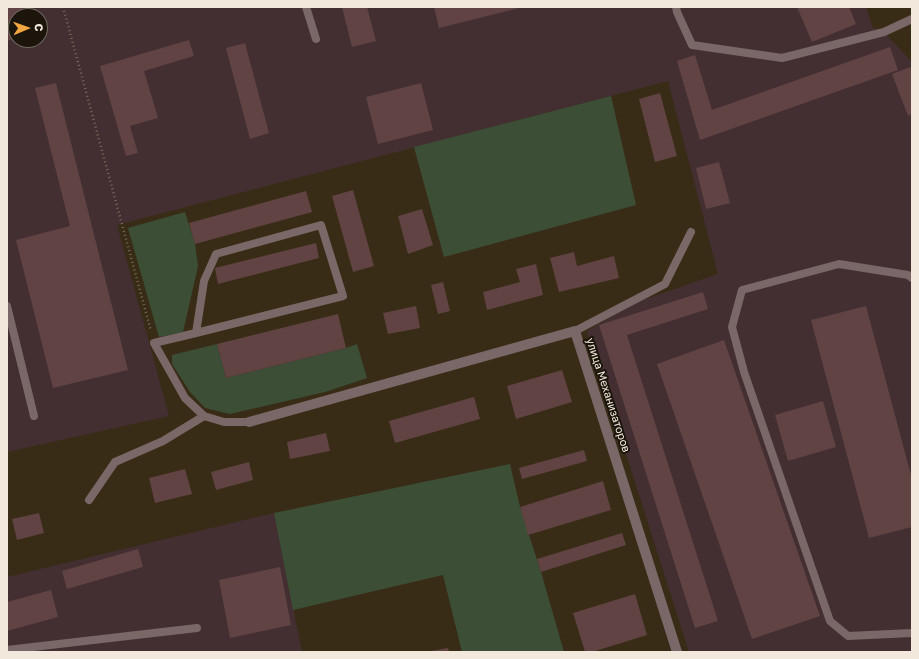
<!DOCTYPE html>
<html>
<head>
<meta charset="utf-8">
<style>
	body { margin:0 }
	#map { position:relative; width:919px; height:659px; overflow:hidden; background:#392c16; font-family:"Golos Text",sans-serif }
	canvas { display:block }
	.frame { position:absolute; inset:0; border:8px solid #f2e9dc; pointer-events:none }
	.north { position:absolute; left:8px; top:8px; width:40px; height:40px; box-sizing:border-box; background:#1b150c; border:1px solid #716a5f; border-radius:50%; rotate:88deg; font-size:11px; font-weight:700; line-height:16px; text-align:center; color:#f2e9dc }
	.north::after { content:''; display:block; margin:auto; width:14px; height:18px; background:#f1a640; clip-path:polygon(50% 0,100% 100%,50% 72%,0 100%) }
</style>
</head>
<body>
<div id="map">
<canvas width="919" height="659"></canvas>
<div class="frame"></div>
<div class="north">С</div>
</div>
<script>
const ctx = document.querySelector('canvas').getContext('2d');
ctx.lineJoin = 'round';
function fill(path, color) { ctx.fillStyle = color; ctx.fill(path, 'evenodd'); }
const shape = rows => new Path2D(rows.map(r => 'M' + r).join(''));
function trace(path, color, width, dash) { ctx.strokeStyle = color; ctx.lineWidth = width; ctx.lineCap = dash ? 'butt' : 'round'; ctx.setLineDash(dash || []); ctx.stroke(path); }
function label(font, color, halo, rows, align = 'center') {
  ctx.font = font + ' "Golos Text",sans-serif'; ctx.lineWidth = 4; ctx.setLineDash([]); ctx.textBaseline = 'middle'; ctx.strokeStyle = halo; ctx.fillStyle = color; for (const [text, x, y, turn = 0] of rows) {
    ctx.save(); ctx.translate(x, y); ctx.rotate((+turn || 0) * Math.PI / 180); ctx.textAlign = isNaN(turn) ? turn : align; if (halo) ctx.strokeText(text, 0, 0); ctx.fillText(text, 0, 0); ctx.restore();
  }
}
const industrial = shape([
	[7,7,866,7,873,28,884,32,912,62,912,652,689,652,587,331,637,302,718,274,668,81,117,225,169,416,7,452],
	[16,16,40,16,40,40,16,40],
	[274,513,302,652,7,652,7,577]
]);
const green = shape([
	[611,96,636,205,444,257,414,147],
	[185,212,195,244,198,266,183,332,159,337,128,228],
	[217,344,226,378,346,348,357,344,367,378,325,392,230,414,205,408,190,392,172,364,172,355],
	[510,464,520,507,541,572,564,652,462,652,443,575,293,610,274,513]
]);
const building = shape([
	[7,7,22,7,24,16,16,16,16,38,7,41],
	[342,7,367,7,376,41,352,47],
	[434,7,519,7,519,8,439,28],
	[797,7,849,7,856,24,812,42],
	[189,40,194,56,144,71,158,118,130,126,138,153,126,156,100,66],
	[245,43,269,133,250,139,226,48],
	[890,47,898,70,700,140,677,61,695,55,712,110],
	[910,67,912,72,912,114,908,116,892,74],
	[56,83,128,370,53,388,16,240,70,226,35,88],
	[421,83,433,130,378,144,366,97],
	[660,93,677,156,655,162,639,99],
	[719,162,730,203,706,209,696,168],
	[353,190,374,266,353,272,332,196],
	[306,191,312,212,195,244,189,223],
	[422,209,433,245,408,254,398,216],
	[316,243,319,258,218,284,215,268],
	[574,252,577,266,614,256,619,278,559,292,550,258],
	[536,264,543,295,487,310,483,292,520,282,516,269],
	[443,282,450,311,438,314,431,285],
	[703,292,708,309,627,335,718,621,695,628,599,325],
	[416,306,420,328,388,334,383,313],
	[866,306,912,479,912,527,869,538,811,320],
	[338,314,346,348,226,378,217,344],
	[724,340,820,616,752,639,657,364],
	[562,370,572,402,516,419,507,386],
	[474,397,480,419,395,443,389,421],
	[823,401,836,447,788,461,775,415],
	[326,433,330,451,290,459,287,442],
	[584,450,587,461,522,479,519,468],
	[249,462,253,480,216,490,211,472],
	[185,469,192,494,155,503,149,478],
	[603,481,611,510,528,535,520,507],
	[39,513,44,533,17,540,12,519],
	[622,533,626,545,541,572,537,559],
	[138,549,143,567,67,589,62,571],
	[280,567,291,625,230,638,219,580],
	[51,590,58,617,7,631,7,602],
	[635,594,647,635,592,652,585,652,573,613],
	[448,648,449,652,431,652,431,651]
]);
const path = shape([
	[63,7,151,331]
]);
const lane = shape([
	[306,7,316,39],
	[676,7,677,12,692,45,782,58,884,32,912,19],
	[912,278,908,275,839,264,742,290,732,327,744,372,830,621,848,636,912,633],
	[7,306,34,416],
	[575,331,665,284,691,232],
	[196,333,204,281,216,254,321,225,343,296,196,333,154,343,185,398,204,416,224,422,249,422],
	[89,500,115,462,163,441,204,416],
	[7,650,197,628]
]);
const street = shape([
	[249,422,575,331,677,652]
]);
const streetNames = [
	["улица Механизаторов",608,395,72]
];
fill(industrial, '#432f32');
fill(green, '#3c4f36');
fill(building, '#604342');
trace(path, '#776c59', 2.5, [1, 3]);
trace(lane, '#7a6768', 8);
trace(street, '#7a6768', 10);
label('11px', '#f2e9dc', '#1b150c', streetNames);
</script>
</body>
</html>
